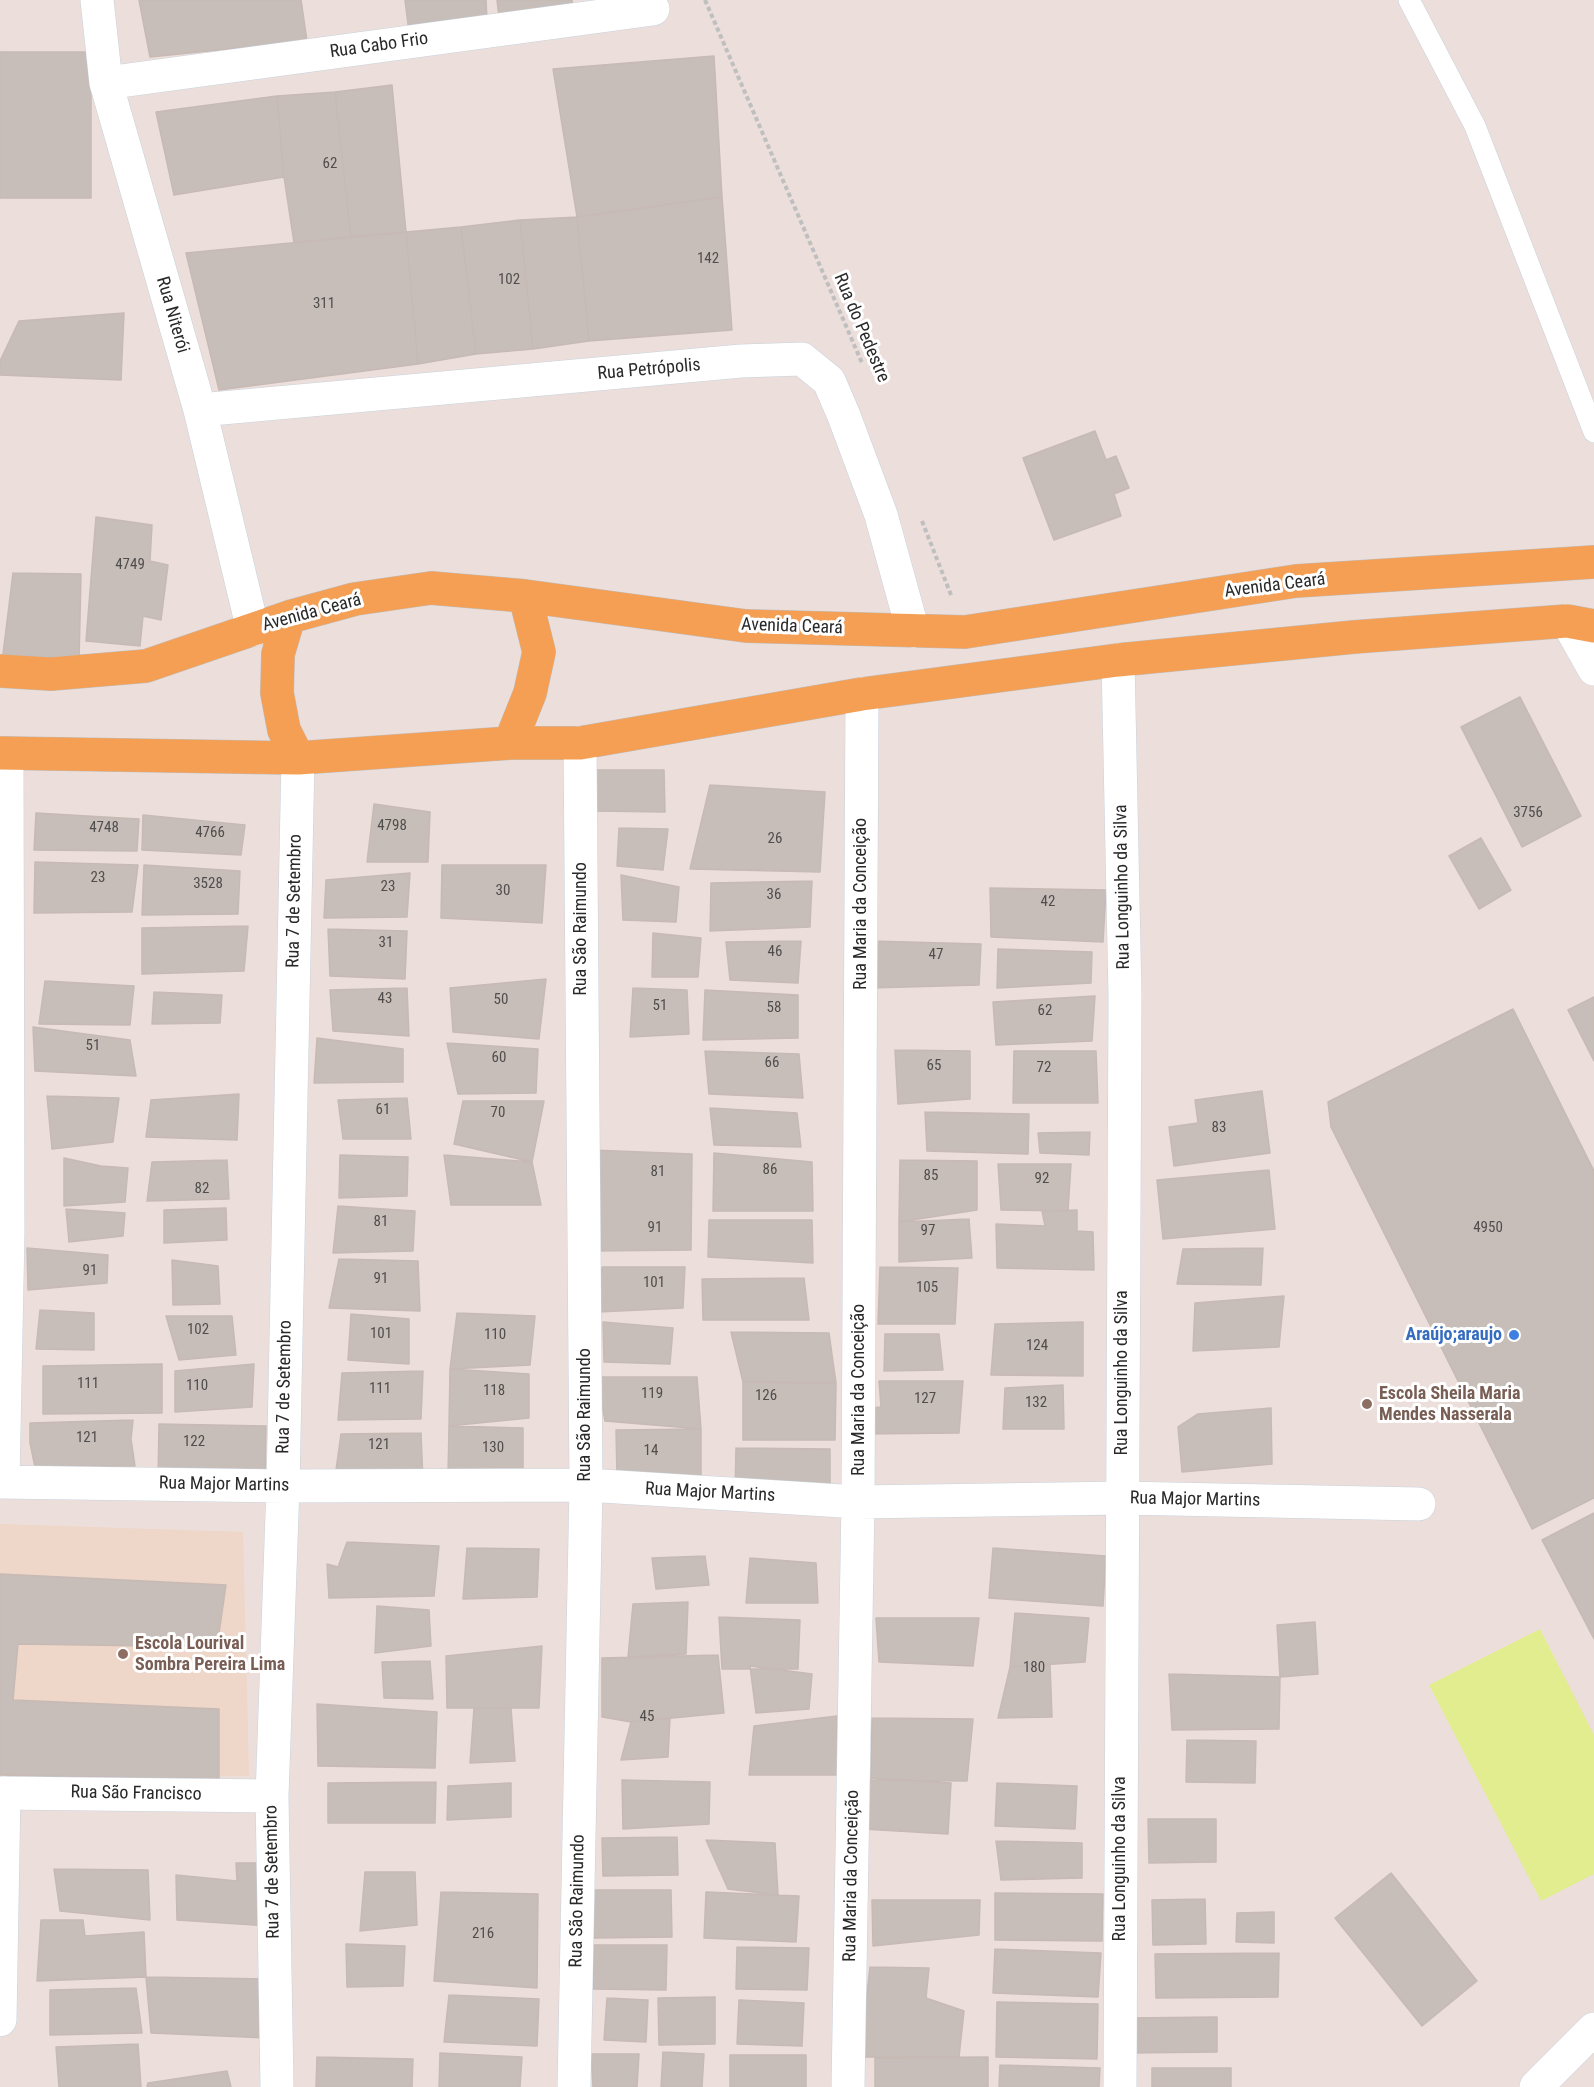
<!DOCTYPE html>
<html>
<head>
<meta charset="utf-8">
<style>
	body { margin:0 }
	canvas { display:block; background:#ecdeda }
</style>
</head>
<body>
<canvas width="1594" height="2087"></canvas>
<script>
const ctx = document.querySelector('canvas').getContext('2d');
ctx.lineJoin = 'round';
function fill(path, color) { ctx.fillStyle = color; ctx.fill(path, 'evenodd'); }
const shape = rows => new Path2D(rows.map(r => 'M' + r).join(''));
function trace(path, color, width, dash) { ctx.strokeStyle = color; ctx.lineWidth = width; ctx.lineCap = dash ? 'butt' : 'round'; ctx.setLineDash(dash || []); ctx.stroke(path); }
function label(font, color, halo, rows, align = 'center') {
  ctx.font = font + ' "Roboto Condensed",sans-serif'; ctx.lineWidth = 6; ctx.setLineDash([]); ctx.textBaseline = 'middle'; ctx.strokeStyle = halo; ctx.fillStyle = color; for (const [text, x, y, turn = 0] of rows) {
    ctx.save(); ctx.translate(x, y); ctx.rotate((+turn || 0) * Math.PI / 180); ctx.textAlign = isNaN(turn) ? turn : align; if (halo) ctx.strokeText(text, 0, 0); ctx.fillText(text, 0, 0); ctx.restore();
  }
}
const education = shape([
	[0,1524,243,1532,249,1776,0,1778]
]);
const pitch = shape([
	[1540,1629,1594,1735,1594,1874,1541,1901,1429,1685]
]);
const building = shape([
	[139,0,301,0,307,41,150,57,139,0],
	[405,0,486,0,487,21,409,32,405,0],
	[497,0,572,0,573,11,499,17,497,0],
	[0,52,91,52,91,198,0,198,0,52],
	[714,56,722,197,577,217,553,69,714,56],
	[392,85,406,232,351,237,335,92,392,85],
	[335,92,351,237,294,243,284,177,277,96,335,92],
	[277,96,284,177,174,195,156,112,277,96],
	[722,197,732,330,589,341,577,217,722,197],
	[577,217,589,341,533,349,520,220,577,217],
	[520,220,533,349,476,354,461,227,520,220],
	[461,227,476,354,418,364,406,232,461,227],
	[406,232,418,364,219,390,186,253,406,232],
	[124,313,121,380,0,375,0,361,19,321,124,313],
	[1095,431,1106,460,1116,456,1129,488,1114,494,1121,516,1054,540,1023,458,1095,431],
	[96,517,152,525,150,561,168,565,161,620,143,616,140,646,86,641,96,517],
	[13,573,81,574,79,662,3,654,13,573],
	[1520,697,1581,816,1522,847,1461,727,1520,697],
	[597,770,664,770,665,812,595,811,597,770],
	[710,785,825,792,820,872,690,869,710,785],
	[374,804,430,812,428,862,367,862,374,804],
	[36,813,139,819,137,851,34,850,36,813],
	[143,815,245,825,241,855,142,850,143,815],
	[619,828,668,829,663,870,617,866,619,828],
	[1481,838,1511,890,1479,909,1449,856,1481,838],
	[35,862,138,865,132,912,34,913,35,862],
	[144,865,240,871,238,914,142,915,144,865],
	[442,865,546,865,542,923,441,918,442,865],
	[410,873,407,917,324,918,326,880,410,873],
	[621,875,679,887,676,922,623,920,621,875],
	[812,881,810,927,710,931,711,883,812,881],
	[990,888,1106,890,1103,942,991,937,990,888],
	[248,926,244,971,142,974,142,928,248,926],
	[328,929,407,931,405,979,330,976,328,929],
	[653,933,701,938,698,977,652,977,653,933],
	[801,941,798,983,730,980,726,942,801,941],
	[871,941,981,944,979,985,869,988,871,941],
	[998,949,1092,952,1091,983,997,988,998,949],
	[546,979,539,1039,453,1032,450,988,546,979],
	[45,981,134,986,130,1025,39,1024,45,981],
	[407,988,409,1036,333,1031,330,990,407,988],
	[633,988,687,990,689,1034,630,1037,633,988],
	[705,990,798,995,798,1038,703,1040,705,990],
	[154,992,222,995,220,1023,152,1024,154,992],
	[1095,996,1092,1041,996,1045,993,1002,1095,996],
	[1594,997,1594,1061,1568,1010,1594,997],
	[1513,1009,1594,1171,1594,1498,1532,1529,1331,1127,1328,1102,1513,1009],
	[33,1027,130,1040,136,1076,35,1071,33,1027],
	[317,1038,403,1049,403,1082,314,1083,317,1038],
	[447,1043,538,1049,536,1093,458,1094,447,1043],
	[895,1050,970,1051,970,1099,898,1104,895,1050],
	[705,1051,799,1054,803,1098,709,1094,705,1051],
	[1014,1051,1096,1051,1098,1103,1013,1103,1014,1051],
	[1262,1091,1270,1153,1174,1166,1169,1127,1198,1123,1195,1100,1262,1091],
	[239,1094,237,1140,146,1137,151,1100,239,1094],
	[47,1096,119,1098,113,1142,52,1149,47,1096],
	[407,1098,411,1139,343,1139,338,1100,407,1098],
	[463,1101,544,1101,532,1162,454,1144,463,1101],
	[710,1108,797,1113,801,1147,714,1145,710,1108],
	[925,1112,1029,1114,1028,1154,927,1151,925,1112],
	[1090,1132,1089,1155,1040,1153,1038,1133,1090,1132],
	[591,1150,692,1154,691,1250,595,1251,591,1150],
	[714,1153,812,1162,813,1211,713,1211,714,1153],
	[340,1155,408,1157,407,1196,339,1198,340,1155],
	[444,1155,532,1162,541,1205,451,1205,444,1155],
	[64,1158,101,1166,128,1168,125,1202,64,1206,64,1158],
	[227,1160,229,1199,147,1201,152,1162,227,1160],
	[900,1160,977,1161,977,1210,899,1222,900,1160],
	[998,1164,1071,1164,1068,1211,1001,1210,998,1164],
	[1269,1170,1275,1229,1163,1239,1157,1180,1269,1170],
	[338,1206,415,1211,413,1251,333,1253,338,1206],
	[226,1208,227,1240,164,1243,164,1210,226,1208],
	[66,1209,125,1213,123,1236,69,1242,66,1209],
	[1077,1210,1077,1231,1093,1232,1094,1270,997,1268,996,1224,1045,1226,1042,1211,1077,1210],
	[969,1219,972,1258,899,1262,899,1222,969,1219],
	[709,1220,812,1220,813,1263,708,1257,709,1220],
	[27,1248,108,1255,107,1283,28,1290,27,1248],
	[1263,1248,1261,1285,1177,1284,1183,1249,1263,1248],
	[339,1259,418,1261,420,1311,329,1308,339,1259],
	[172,1260,218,1266,220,1304,173,1305,172,1260],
	[602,1267,685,1267,683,1308,598,1312,602,1267],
	[880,1267,958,1268,955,1324,878,1324,880,1267],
	[804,1278,809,1320,703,1320,702,1279,804,1278],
	[1284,1296,1279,1347,1193,1351,1195,1303,1284,1296],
	[40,1310,94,1313,94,1350,36,1349,40,1310],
	[457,1313,535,1316,530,1365,450,1369,457,1313],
	[351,1314,409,1319,409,1364,348,1360,351,1314],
	[166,1316,232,1316,236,1355,179,1360,166,1316],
	[603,1322,673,1328,670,1364,604,1362,603,1322],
	[1083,1322,1083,1376,991,1375,995,1324,1083,1322],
	[731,1332,829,1333,836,1383,743,1382,731,1332],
	[885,1334,939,1334,943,1370,884,1371,885,1334],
	[162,1364,162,1413,43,1414,43,1366,162,1364],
	[254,1364,252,1407,175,1412,175,1371,254,1364],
	[450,1369,529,1374,529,1418,449,1426,450,1369],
	[423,1371,421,1419,338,1420,342,1373,423,1371],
	[597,1377,697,1377,701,1429,605,1421,597,1377],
	[879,1381,963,1381,959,1433,862,1434,863,1409,881,1407,879,1381],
	[743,1382,836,1383,835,1440,743,1440,743,1382],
	[1063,1385,1064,1429,1003,1429,1005,1388,1063,1385],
	[1271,1408,1272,1464,1182,1472,1178,1427,1198,1414,1271,1408],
	[133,1420,131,1439,135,1466,35,1467,30,1443,30,1423,133,1420],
	[159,1424,266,1426,265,1482,158,1481,159,1424],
	[449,1426,523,1428,523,1474,448,1476,449,1426],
	[701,1429,701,1476,617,1477,616,1430,701,1429],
	[421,1433,423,1482,335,1477,341,1434,421,1433],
	[736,1448,830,1449,830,1495,735,1493,736,1448],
	[1594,1513,1594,1639,1542,1540,1594,1513],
	[347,1542,439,1546,434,1596,329,1598,327,1564,338,1567,347,1542],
	[467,1548,539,1549,537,1597,463,1599,467,1548],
	[993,1548,1106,1556,1103,1606,989,1598,993,1548],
	[705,1556,709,1585,656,1589,652,1558,705,1556],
	[750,1558,816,1563,818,1603,746,1603,750,1558],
	[0,1574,226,1585,217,1647,18,1644,13,1700,219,1709,219,1780,0,1775,0,1574],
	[688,1602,686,1654,628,1657,633,1604,688,1602],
	[377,1606,429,1610,431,1646,375,1653,377,1606],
	[1015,1613,1089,1618,1085,1662,1010,1667,1015,1613],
	[719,1617,800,1620,798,1669,722,1669,719,1617],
	[876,1618,979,1618,973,1666,879,1662,876,1618],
	[1315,1622,1318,1674,1280,1677,1277,1625,1315,1622],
	[542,1646,539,1708,447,1708,446,1656,542,1646],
	[718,1655,724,1713,631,1722,602,1717,602,1658,718,1655],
	[430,1661,433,1699,384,1698,382,1662,430,1661],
	[1050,1664,1052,1717,998,1718,1010,1667,1050,1664],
	[750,1666,812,1674,809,1709,756,1713,750,1666],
	[1169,1674,1280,1677,1279,1729,1172,1730,1169,1674],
	[317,1704,437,1712,435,1768,318,1766,317,1704],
	[474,1708,511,1708,515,1761,470,1763,474,1708],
	[837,1716,838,1775,749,1775,754,1726,837,1716],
	[670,1718,668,1757,621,1760,631,1722,670,1718],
	[872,1718,973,1719,967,1781,871,1780,872,1718],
	[1187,1740,1256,1741,1255,1783,1186,1782,1187,1740],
	[866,1778,951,1783,948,1834,863,1829,866,1778],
	[622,1780,710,1782,709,1824,623,1829,622,1780],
	[436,1782,435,1823,328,1823,328,1783,436,1782],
	[511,1783,511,1817,447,1820,448,1786,511,1783],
	[997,1783,1077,1786,1075,1829,995,1826,997,1783],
	[1148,1819,1216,1819,1216,1862,1149,1863,1148,1819],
	[677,1837,678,1875,603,1876,602,1838,677,1837],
	[706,1840,775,1843,778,1895,728,1889,706,1840],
	[996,1841,1082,1843,1082,1878,1001,1880,996,1841],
	[236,1863,268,1863,270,1926,177,1920,176,1875,237,1881,236,1863],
	[54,1869,148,1870,150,1920,60,1911,54,1869],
	[365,1872,415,1872,417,1925,360,1931,365,1872],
	[1391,1873,1477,1981,1422,2026,1335,1918,1391,1873],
	[594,1890,671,1890,672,1937,594,1938,594,1890],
	[441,1892,538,1894,537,1988,434,1981,441,1892],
	[706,1892,799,1896,796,1942,704,1938,706,1892],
	[995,1893,1103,1894,1102,1941,995,1940,995,1893],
	[1205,1899,1206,1944,1153,1945,1152,1900,1205,1899],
	[872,1900,980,1900,979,1935,873,1946,872,1900],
	[1274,1912,1274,1943,1236,1942,1237,1913,1274,1912],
	[41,1920,83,1920,85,1936,144,1932,146,1977,37,1981,41,1920],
	[346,1944,405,1946,403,1986,347,1987,346,1944],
	[594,1945,667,1945,666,1990,593,1989,594,1945],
	[737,1947,809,1948,807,1990,736,1989,737,1947],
	[995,1949,1101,1953,1098,1997,993,1993,995,1949],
	[1279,1953,1278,1997,1156,1998,1155,1954,1279,1953],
	[870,1967,929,1968,926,1998,964,2011,959,2057,860,2057,870,1967],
	[146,1977,270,1979,268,2038,151,2033,146,1977],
	[136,1988,142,2033,50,2035,50,1990,136,1988],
	[449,1995,539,1999,537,2046,444,2042,449,1995],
	[715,1997,715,2044,659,2045,658,1998,715,1997],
	[607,1998,648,2000,646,2042,604,2040,607,1998],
	[739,2000,804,2003,802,2046,737,2044,739,2000],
	[997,2002,1098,2004,1097,2059,996,2057,997,2002],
	[1217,2017,1217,2052,1128,2053,1128,2018,1217,2017],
	[138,2044,141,2087,59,2087,56,2047,138,2044],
	[663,2052,704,2054,702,2087,661,2087,663,2052],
	[440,2053,522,2057,520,2087,439,2087,440,2053],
	[591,2054,639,2054,637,2087,593,2087,591,2054],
	[730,2055,806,2055,806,2087,730,2087,730,2055],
	[317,2057,413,2059,412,2087,316,2087,317,2057],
	[988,2057,988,2087,875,2087,875,2058,988,2057],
	[1000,2065,1100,2068,1099,2087,999,2087,1000,2065],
	[1152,2068,1231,2068,1231,2087,1152,2087,1152,2068],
	[227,2071,231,2087,147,2087,148,2083,227,2071]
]);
const path = shape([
	[705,0,862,363],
	[922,521,951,595]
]);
const service = shape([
	[1409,0,1475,126,1594,432]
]);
const minor = shape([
	[97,0,106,83,200,410,253,630],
	[106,83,653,9],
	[200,410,741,361,802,359,829,381,844,416,881,515,913,631],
	[1567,621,1594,669],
	[1118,660,1125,996,1120,2087],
	[0,1482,283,1486,586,1485,858,1502,1122,1498,1419,1504],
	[3,1482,8,1232,7,754],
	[0,1793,272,1796],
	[0,2020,4,1793],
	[277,2087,272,1796,283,1486,298,758],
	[574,2087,586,1485,580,743],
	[848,2087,858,1502,862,694]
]);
const tertiary = shape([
	[1536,2087,1594,2029]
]);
const primary = shape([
	[289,617,278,654,277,693,284,730,298,758],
	[0,671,51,674,146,666,289,617,355,599,431,588,525,596,746,626,965,632,1296,581,1594,562],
	[510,743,530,693,539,652,525,596],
	[0,753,298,758,510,743,580,743,862,694,1118,660,1354,637,1567,621,1594,626]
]);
const markers = [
	[1514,1335,6,"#3f7fe0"],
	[1367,1404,6,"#8d6e63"],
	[123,1654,6,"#8d6e63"]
];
const numberNames = [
	["62",330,164],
	["142",708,259],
	["102",509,280],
	["311",324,304],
	["4749",130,565],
	["3756",1528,813],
	["4798",392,826],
	["4748",104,828],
	["4766",210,833],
	["26",775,839],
	["23",98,878],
	["3528",208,884],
	["23",388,887],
	["30",503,891],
	["36",774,895],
	["42",1048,902],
	["31",386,943],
	["46",775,952],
	["47",936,955],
	["43",385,999],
	["50",501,1000],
	["51",660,1006],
	["58",774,1008],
	["62",1045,1011],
	["51",93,1046],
	["60",499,1058],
	["66",772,1063],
	["65",934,1066],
	["72",1044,1068],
	["61",383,1110],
	["70",498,1113],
	["83",1219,1128],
	["86",770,1170],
	["81",658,1172],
	["85",931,1176],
	["92",1042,1179],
	["82",202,1189],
	["81",381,1222],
	["91",655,1228],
	["4950",1488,1228],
	["97",928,1231],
	["91",90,1271],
	["91",381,1279],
	["101",654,1283],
	["105",927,1288],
	["102",198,1330],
	["101",381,1334],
	["110",495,1335],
	["124",1037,1346],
	["111",88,1384],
	["110",197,1386],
	["111",380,1389],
	["118",494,1391],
	["119",652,1394],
	["126",766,1396],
	["127",925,1399],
	["132",1036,1403],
	["121",87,1438],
	["122",194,1442],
	["121",379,1445],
	["130",493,1448],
	["14",651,1451],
	["180",1034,1668],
	["45",647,1717],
	["216",483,1934]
];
const streetNames = [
	["Rua Cabo Frio",379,46,-8],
	["Rua Niterói",172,315,74],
	["Rua do Pedestre",861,328,67],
	["Rua Petrópolis",649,370,-5],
	["Avenida Ceará",1275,586,-7],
	["Avenida Ceará",312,613,-15],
	["Avenida Ceará",792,627,2],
	["Rua Longuinho da Silva",1123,887,-91],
	["Rua 7 de Setembro",295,901,-89],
	["Rua Maria da Conceição",861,904,-90],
	["Rua São Raimundo",581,929,-90],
	["Rua Longuinho da Silva",1122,1373,-90],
	["Rua 7 de Setembro",285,1387,-89],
	["Rua Maria da Conceição",859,1390,-90],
	["Rua São Raimundo",585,1415,-90],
	["Rua Major Martins",224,1485,1],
	["Rua Major Martins",710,1493,3],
	["Rua Major Martins",1195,1500,1],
	["Rua São Francisco",136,1794,1],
	["Rua Longuinho da Silva",1120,1859,-90],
	["Rua 7 de Setembro",273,1872,-91],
	["Rua Maria da Conceição",852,1876,-89],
	["Rua São Raimundo",578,1901,-89]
];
const shopNames = [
	["Araújo;araujo",1502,1335]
];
const educationNames = [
	["Escola Sheila Maria",1379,1394],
	["Mendes Nasserala",1379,1415],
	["Escola Lourival",135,1644],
	["Sombra Pereira Lima",135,1665]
];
fill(education, '#eed6c8');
fill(pitch, '#e2ed8f');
fill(building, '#c7bdb9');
trace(building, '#c7bab4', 1.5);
trace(service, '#c8d2dc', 22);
trace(minor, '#c8d2dc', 34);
trace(tertiary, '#c8d2dc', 34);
trace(primary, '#bfbfbf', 34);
trace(path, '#bfbfbf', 4, [4.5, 3]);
trace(service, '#fff', 21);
trace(minor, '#fff', 33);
trace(tertiary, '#fff', 33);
trace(primary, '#f59f55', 33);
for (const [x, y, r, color] of markers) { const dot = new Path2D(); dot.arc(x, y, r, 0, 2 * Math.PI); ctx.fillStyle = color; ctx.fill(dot); trace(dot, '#fff', 2); }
label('15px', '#504e4d', null, numberNames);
label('18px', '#292929', '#fff', streetNames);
label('bold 18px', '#366cbe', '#fff', shopNames, 'right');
label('bold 18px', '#785e54', '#fff', educationNames, 'left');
</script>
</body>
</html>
